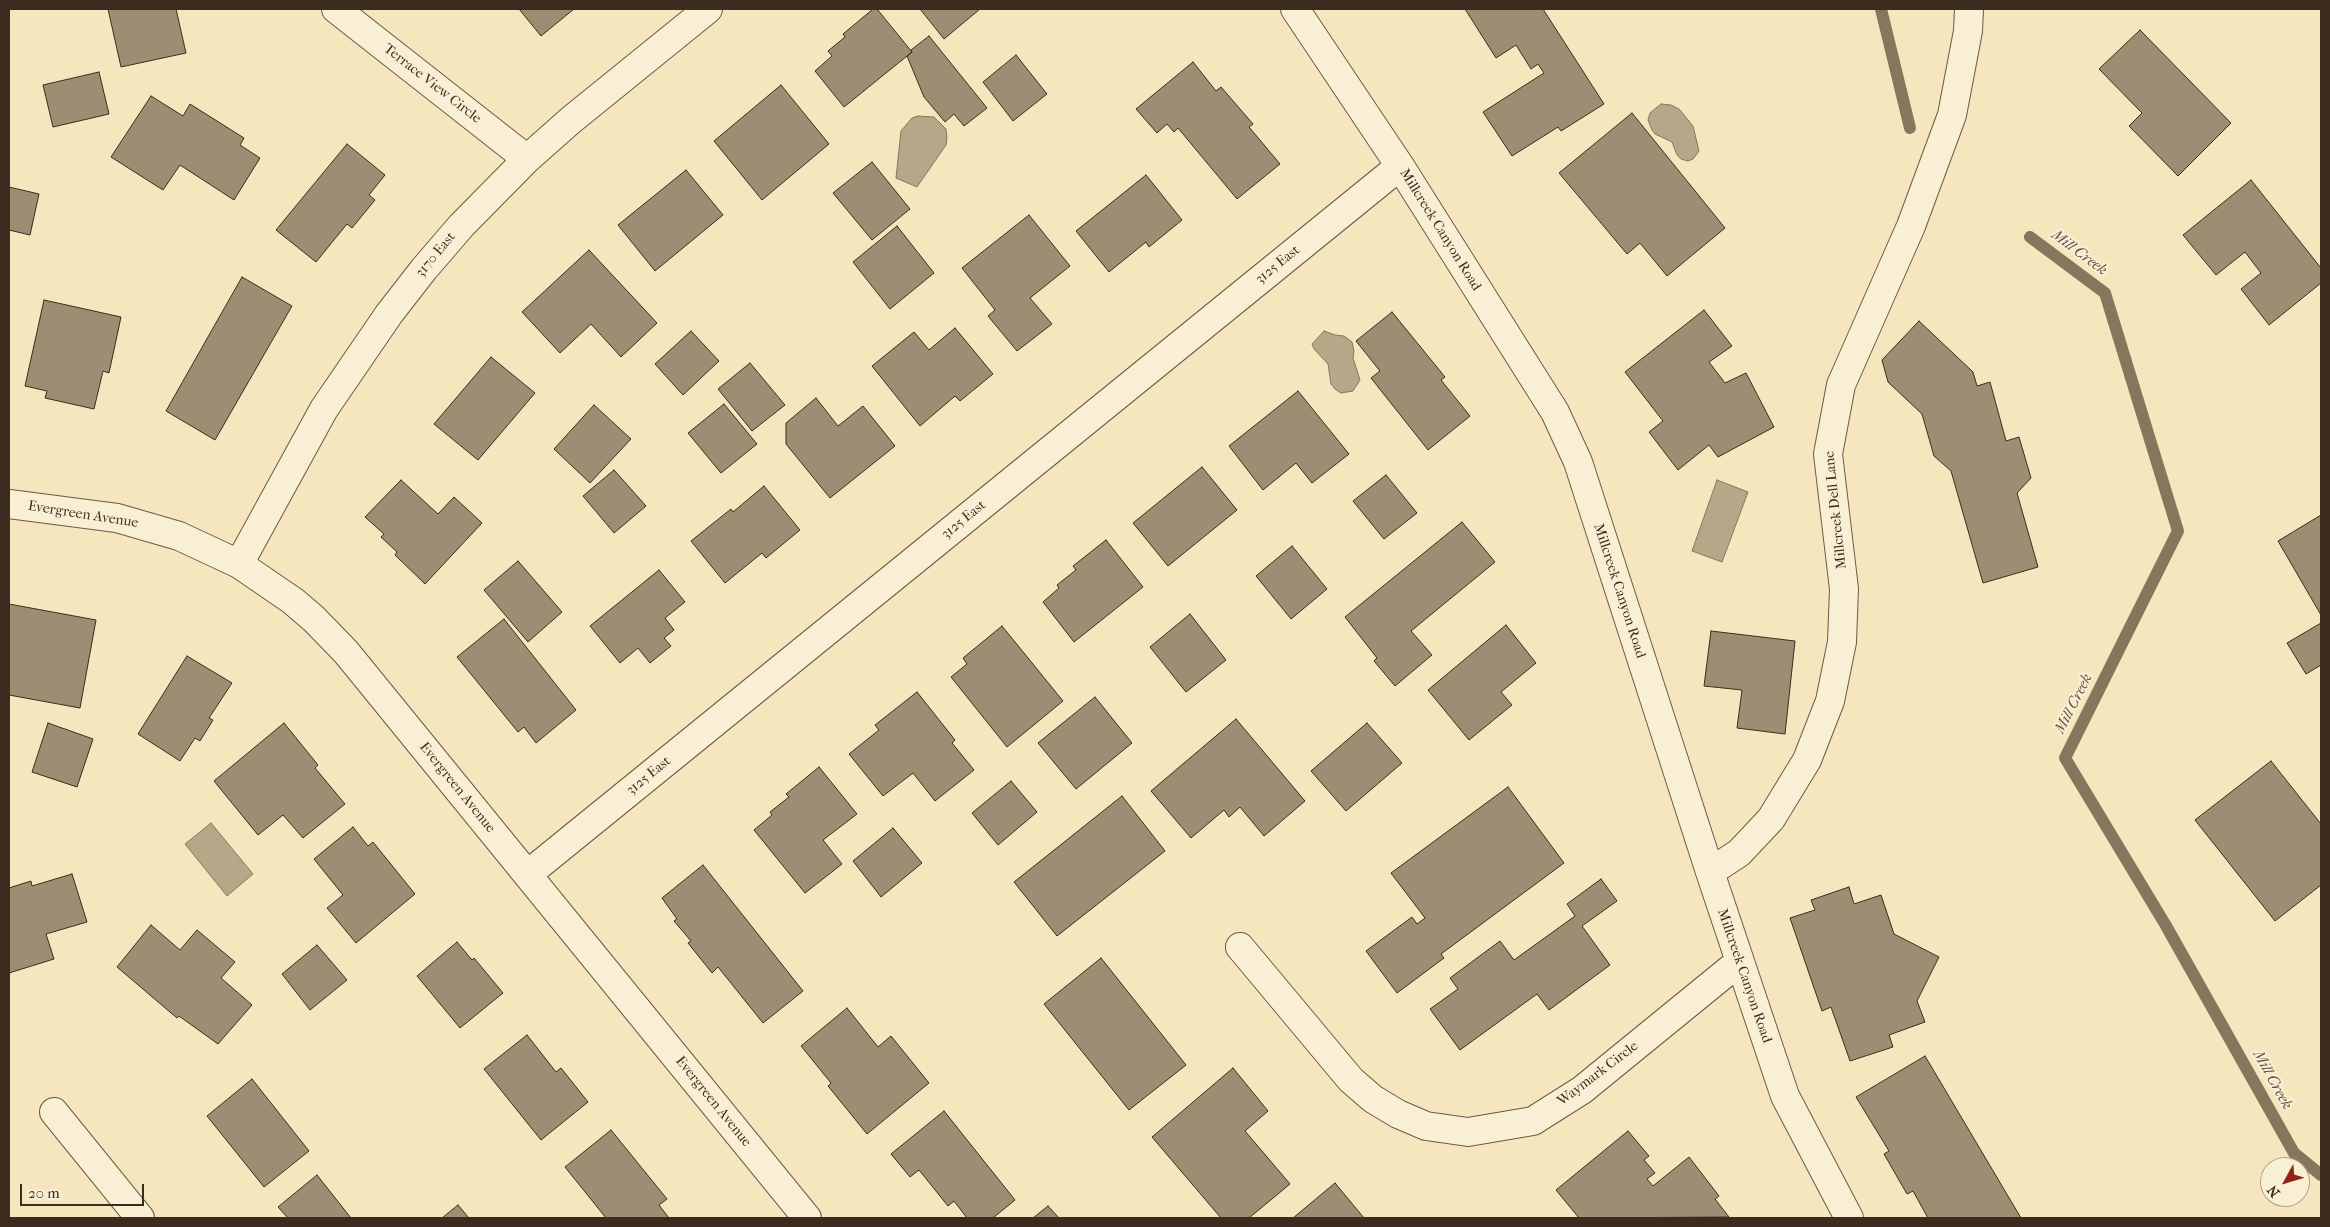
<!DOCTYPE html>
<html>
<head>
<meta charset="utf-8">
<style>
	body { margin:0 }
	#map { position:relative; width:2330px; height:1227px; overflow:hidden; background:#f6e6be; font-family:"IM FELL French Canon",serif }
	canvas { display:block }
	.frame { position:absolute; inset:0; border:10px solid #3c2c20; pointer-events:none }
	.north { position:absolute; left:2260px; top:1157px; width:50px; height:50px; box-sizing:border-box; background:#f9efd5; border:1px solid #ada18d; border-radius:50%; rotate:231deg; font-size:14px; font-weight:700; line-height:20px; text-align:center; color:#3c2c20 }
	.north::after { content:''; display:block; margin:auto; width:18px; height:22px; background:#8f2418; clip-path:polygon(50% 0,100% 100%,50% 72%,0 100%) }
	.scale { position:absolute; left:20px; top:1184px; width:124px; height:22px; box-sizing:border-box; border:2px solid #3c2c20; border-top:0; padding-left:6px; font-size:15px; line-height:18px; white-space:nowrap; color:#3c2c20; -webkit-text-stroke:4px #f9efd5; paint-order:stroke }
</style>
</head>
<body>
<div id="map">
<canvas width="2330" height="1227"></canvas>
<div class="frame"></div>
<div class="north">N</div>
<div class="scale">20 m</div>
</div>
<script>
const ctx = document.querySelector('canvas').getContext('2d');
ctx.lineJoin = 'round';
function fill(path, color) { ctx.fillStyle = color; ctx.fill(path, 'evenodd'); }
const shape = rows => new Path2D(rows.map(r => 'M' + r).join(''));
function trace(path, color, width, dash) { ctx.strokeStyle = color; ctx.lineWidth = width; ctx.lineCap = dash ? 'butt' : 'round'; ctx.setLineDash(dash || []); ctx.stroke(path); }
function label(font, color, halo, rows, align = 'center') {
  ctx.font = font + ' "IM FELL French Canon",serif'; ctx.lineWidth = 4; ctx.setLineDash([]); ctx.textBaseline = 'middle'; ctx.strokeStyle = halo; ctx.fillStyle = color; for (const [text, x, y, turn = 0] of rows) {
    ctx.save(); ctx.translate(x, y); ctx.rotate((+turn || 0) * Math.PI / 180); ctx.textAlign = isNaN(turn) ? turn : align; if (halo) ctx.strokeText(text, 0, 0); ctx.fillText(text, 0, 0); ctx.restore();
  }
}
const water = shape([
	[1661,104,1671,105,1679,109,1693,126,1699,151,1693,159,1688,161,1681,159,1677,155,1672,142,1655,134,1652,130,1648,120,1650,113,1661,104],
	[918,116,934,117,946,129,947,138,946,145,917,187,896,178,901,131,912,118,918,116],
	[1324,331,1335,335,1344,336,1352,342,1354,351,1353,358,1360,380,1353,391,1341,393,1335,389,1331,384,1328,364,1314,349,1312,344,1324,331],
	[1717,480,1748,492,1722,562,1692,551,1717,480],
	[211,823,253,874,227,896,185,844,211,823]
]);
const stream = shape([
	[1881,9,1910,128],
	[2030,237,2105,293,2178,531,2065,758,2165,924,2294,1153,2321,1175]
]);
const building = shape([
	[108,9,176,9,186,53,121,67,108,9],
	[519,9,574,9,541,36,519,9],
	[873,9,877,9,912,52,844,107,815,71,832,56,828,51,845,37,843,34,873,9],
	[920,9,980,9,944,39,920,9],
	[1465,9,1543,9,1604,104,1561,131,1558,127,1512,156,1483,112,1544,73,1538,64,1531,69,1516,45,1496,58,1465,9],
	[2140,30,2231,123,2178,176,2129,126,2142,113,2099,69,2140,30],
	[929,36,987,108,964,126,954,114,945,122,924,97,907,56,912,52,911,50,929,36],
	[1016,55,1047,94,1013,121,983,82,1016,55],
	[1193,62,1216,91,1221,87,1253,124,1249,127,1280,164,1237,199,1178,128,1174,132,1167,124,1157,133,1136,109,1193,62],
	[99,72,109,114,53,127,43,85,99,72],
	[781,85,829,144,762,200,714,141,781,85],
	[151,96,183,116,190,104,244,138,240,145,260,158,234,200,180,165,163,190,111,157,151,96],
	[1632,113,1725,228,1667,276,1640,243,1627,254,1559,173,1632,113],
	[347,144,385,175,369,195,375,200,352,228,347,224,316,262,276,230,347,144],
	[872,162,910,209,872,240,833,193,872,162],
	[686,170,723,215,655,271,618,225,686,170],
	[1146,175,1182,220,1149,247,1146,242,1109,272,1076,231,1146,175],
	[2251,180,2321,268,2321,283,2269,325,2241,289,2261,273,2245,252,2216,275,2183,235,2251,180],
	[9,187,39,194,30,235,9,230,9,187],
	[1029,215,1070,266,1030,298,1052,324,1017,351,988,316,995,310,962,268,1029,215],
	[897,226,934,273,890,309,853,262,897,226],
	[589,250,657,323,621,357,591,324,560,353,522,312,589,250],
	[242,277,292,306,215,440,166,411,242,277],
	[44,300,121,317,109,373,103,371,94,409,45,398,47,391,25,386,44,300],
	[1704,310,1732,346,1709,362,1725,383,1746,373,1774,427,1718,457,1709,445,1678,470,1649,432,1663,421,1625,372,1704,310],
	[1392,312,1445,377,1441,380,1470,416,1428,450,1371,378,1380,371,1356,341,1392,312],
	[1919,321,1973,372,1977,386,1990,382,2006,441,2019,437,2031,478,2017,493,2038,567,1983,583,1951,471,1934,456,1922,414,1888,382,1882,360,1919,321],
	[955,328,993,374,960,401,955,396,920,426,872,366,914,332,929,350,955,328],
	[691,331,719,361,683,395,655,364,691,331],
	[491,357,535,393,478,460,434,424,491,357],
	[750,363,785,405,752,431,718,389,750,363],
	[1298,391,1349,454,1312,483,1296,463,1263,490,1229,446,1298,391],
	[816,398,838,426,863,406,895,446,830,498,786,444,786,423,816,398],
	[724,404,757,444,721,473,688,433,724,404],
	[594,405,631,439,590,483,554,449,594,405],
	[1202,467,1237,510,1168,566,1133,523,1202,467],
	[614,470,646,506,614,533,583,496,614,470],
	[1386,475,1417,513,1384,539,1353,501,1386,475],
	[401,480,438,514,454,497,482,523,425,584,395,555,397,552,381,537,384,534,365,517,401,480],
	[764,486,800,530,766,558,762,553,725,583,691,541,731,509,733,512,764,486],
	[2321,515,2321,615,2278,541,2321,515],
	[1462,522,1495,562,1411,631,1432,655,1395,686,1374,661,1377,658,1345,617,1462,522],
	[1106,540,1143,587,1074,642,1043,602,1059,588,1057,585,1076,570,1073,566,1106,540],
	[1292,546,1327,589,1291,619,1256,576,1292,546],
	[518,561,562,612,528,642,484,590,518,561],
	[659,570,685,602,665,618,674,630,664,638,671,646,650,663,638,648,620,663,590,626,659,570],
	[9,604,96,620,80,708,9,695,9,604],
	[1190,614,1226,660,1186,692,1150,647,1190,614],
	[504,619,576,710,536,743,524,727,518,732,457,657,504,619],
	[2321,623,2321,665,2306,674,2287,643,2321,623],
	[1506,625,1536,663,1501,692,1512,705,1469,740,1428,690,1506,625],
	[1002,626,1063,701,1007,747,951,677,967,664,963,658,1002,626],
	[1711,631,1795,641,1785,734,1737,728,1742,690,1704,686,1711,631],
	[187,656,232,683,209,718,213,720,200,741,195,738,180,761,138,734,187,656],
	[917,692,955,740,952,743,974,770,935,801,913,773,883,796,849,754,879,730,875,725,917,692],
	[1095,697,1132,743,1076,789,1038,743,1095,697],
	[1236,719,1305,801,1264,836,1240,807,1229,817,1224,810,1191,838,1151,791,1236,719],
	[48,723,93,739,77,787,32,772,48,723],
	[284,723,318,765,315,768,345,804,303,838,283,815,258,835,214,781,284,723],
	[1367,723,1402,763,1346,811,1311,771,1367,723],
	[2271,761,2321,824,2321,885,2275,921,2195,820,2271,761],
	[819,767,857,814,823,840,842,864,805,893,754,830,772,815,770,812,789,797,786,794,819,767],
	[1011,781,1037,812,998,845,972,813,1011,781],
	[1508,787,1564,863,1441,954,1444,958,1397,993,1366,951,1412,917,1417,924,1425,918,1391,873,1508,787],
	[1122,796,1165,851,1057,936,1014,882,1122,796],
	[353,827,368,846,373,842,415,894,356,943,327,908,343,895,314,859,353,827],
	[893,828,922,863,881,897,853,861,893,828],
	[703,865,803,991,763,1023,718,967,712,973,688,943,691,941,674,921,677,919,662,898,703,865],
	[72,874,87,922,46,934,54,959,9,973,9,888,31,881,32,886,72,874],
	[1601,879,1617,901,1582,926,1610,965,1549,1010,1537,994,1460,1050,1430,1009,1458,989,1450,978,1500,941,1514,960,1575,916,1567,904,1601,879],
	[1849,887,1854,904,1881,895,1894,934,1939,957,1917,1001,1925,1022,1889,1035,1893,1047,1850,1061,1831,1007,1822,1011,1790,918,1815,910,1811,900,1849,887],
	[151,925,180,950,197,930,235,962,221,978,252,1005,218,1044,179,1016,177,1018,117,967,151,925],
	[457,942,472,960,474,958,503,993,460,1028,417,976,457,942],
	[317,945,347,980,310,1010,282,974,317,945],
	[1101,958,1186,1065,1129,1110,1044,1004,1101,958],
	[847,1008,878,1047,891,1036,929,1083,867,1134,828,1086,831,1083,801,1046,847,1008],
	[527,1035,556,1072,561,1068,588,1102,541,1140,484,1069,527,1035],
	[1925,1056,2021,1218,1928,1218,1913,1191,1907,1194,1884,1154,1889,1151,1856,1097,1925,1056],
	[1233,1068,1268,1111,1245,1131,1290,1184,1249,1218,1221,1218,1152,1137,1233,1068],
	[252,1079,309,1151,264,1187,207,1116,252,1079],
	[944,1111,1015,1200,993,1218,967,1218,954,1201,948,1206,919,1170,910,1177,891,1154,944,1111],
	[611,1130,667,1199,659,1205,669,1218,606,1218,565,1167,611,1130],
	[1628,1131,1649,1156,1644,1160,1655,1173,1647,1179,1653,1186,1689,1157,1719,1196,1715,1199,1729,1217,1579,1218,1556,1190,1628,1131],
	[317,1175,351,1218,288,1218,278,1207,317,1175],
	[1335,1183,1364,1218,1293,1218,1335,1183],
	[458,1205,469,1218,442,1218,458,1205],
	[1048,1206,1059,1218,1033,1218,1048,1206]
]);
const street = shape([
	[336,9,527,159],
	[1295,9,1400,166,1555,412,1578,462,1710,872,1785,1096,1849,1218],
	[9,504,117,518,179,536,239,564,293,601,314,619,346,652,807,1218],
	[239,564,324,409,389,314,424,269,461,226,527,159,571,120,708,9],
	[1710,872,1739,853,1771,819,1807,760,1830,701,1842,642,1844,589,1828,454,1841,385,1911,226,1952,115,1968,31,1969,9],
	[528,874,1400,166],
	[1240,947,1351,1080,1373,1099,1398,1114,1426,1126,1468,1132,1533,1121,1582,1090,1739,962],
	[54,1112,140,1218]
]);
const streetNames = [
	["Terrace View Circle",432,84,38],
	["Millcreek Canyon Road",1440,230,58],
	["3170 East",436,255,-50],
	["3125 East",1278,265,-39],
	["Millcreek Dell Lane",1836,510,-96],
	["Evergreen Avenue",83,515,9],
	["3125 East",964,520,-39],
	["Millcreek Canyon Road",1619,591,72],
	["3125 East",649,776,-39],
	["Evergreen Avenue",457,788,51],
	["Millcreek Canyon Road",1744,976,71],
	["Waymark Circle",1598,1074,-37],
	["Evergreen Avenue",713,1102,51]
];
const waterNames = [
	["Mill Creek",2079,253,37],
	["Mill Creek",2074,704,-63],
	["Mill Creek",2272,1080,61]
];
fill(water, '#b7a788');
trace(water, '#86765e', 1);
trace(stream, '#86765e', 12);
fill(building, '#9d8d72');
trace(building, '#3c2c20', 1);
trace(street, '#6a5a48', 30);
trace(street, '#f9efd5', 28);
label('14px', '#3c2c20', '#f9efd5', streetNames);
label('italic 15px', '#61513f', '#f9efd5', waterNames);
</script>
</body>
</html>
